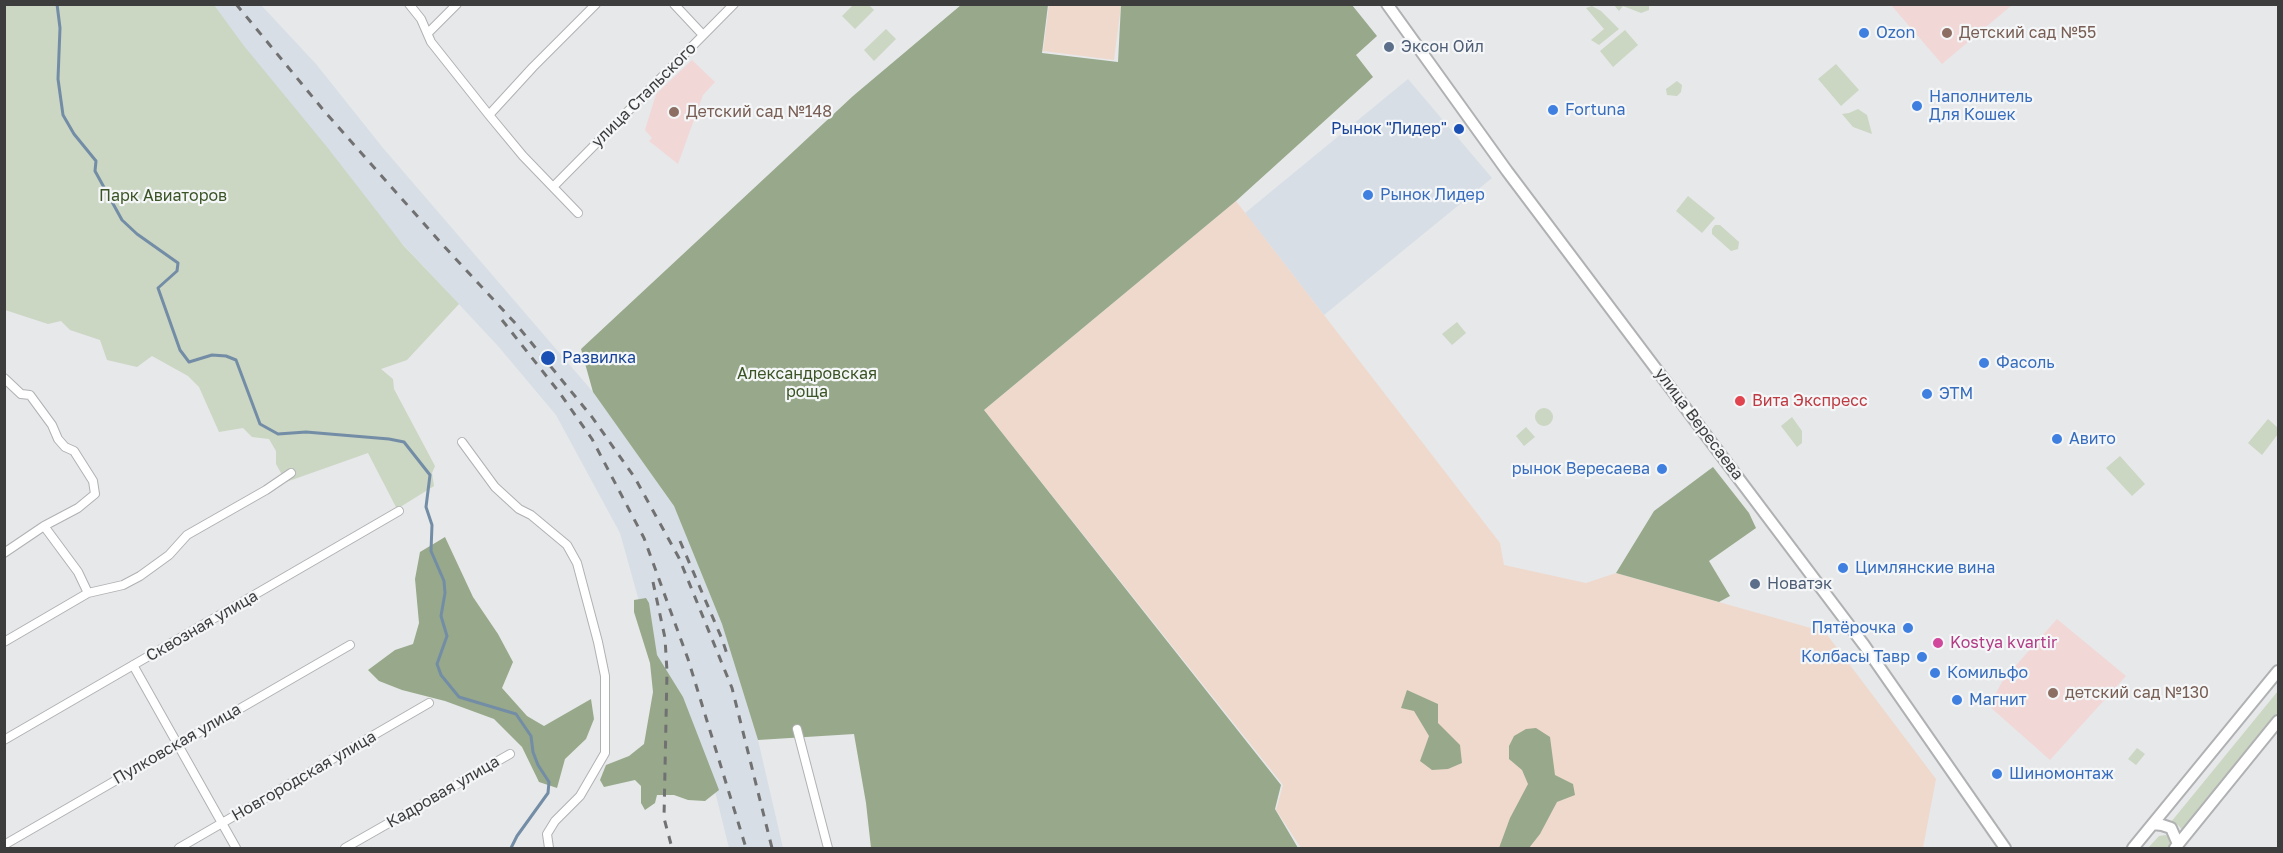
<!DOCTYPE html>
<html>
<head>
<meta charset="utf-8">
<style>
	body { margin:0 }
	#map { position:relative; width:2283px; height:853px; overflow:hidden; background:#e7e8ea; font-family:"Golos Text",sans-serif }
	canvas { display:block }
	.frame { position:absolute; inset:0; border:6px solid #3d3d3e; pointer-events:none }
</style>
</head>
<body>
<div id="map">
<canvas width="2283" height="853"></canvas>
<div class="frame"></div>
</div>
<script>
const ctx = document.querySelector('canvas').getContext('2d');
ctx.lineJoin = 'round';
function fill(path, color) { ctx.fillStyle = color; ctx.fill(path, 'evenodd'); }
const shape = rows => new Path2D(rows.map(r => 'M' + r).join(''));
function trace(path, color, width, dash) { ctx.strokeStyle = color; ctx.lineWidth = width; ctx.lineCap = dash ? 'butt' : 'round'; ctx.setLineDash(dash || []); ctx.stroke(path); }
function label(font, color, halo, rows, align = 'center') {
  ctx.font = font + ' "Golos Text",sans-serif'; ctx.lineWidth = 4.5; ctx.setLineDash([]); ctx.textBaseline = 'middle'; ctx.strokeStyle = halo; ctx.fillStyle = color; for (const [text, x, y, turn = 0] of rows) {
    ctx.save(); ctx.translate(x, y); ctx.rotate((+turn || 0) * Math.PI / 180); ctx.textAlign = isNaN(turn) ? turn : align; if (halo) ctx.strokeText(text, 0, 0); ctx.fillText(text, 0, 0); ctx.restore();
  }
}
const built = shape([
	[192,5,261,5,316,64,383,148,593,392,632,446,674,506,722,624,758,740,783,848,729,848,709,767,656,662,620,533,556,415,498,346,339,176],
	[1408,79,1492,178,1324,315,1245,213]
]);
const industrial = shape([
	[1049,5,1121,5,1114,60,1043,51],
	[1236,201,1500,543,1504,565,1586,583,1616,573,1825,632,1936,779,1923,848,1301,848,1276,810,1283,785,984,410]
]);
const education = shape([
	[1891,5,2012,5,1942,64],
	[692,60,715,82,703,95,678,164,649,141,652,138,645,130,656,94],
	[2057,619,2126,676,2050,760,1989,706,2003,680]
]);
const green = shape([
	[4,5,214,5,244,46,327,147,403,245,459,304,407,360,381,369,393,379,394,389,435,466,432,473,434,486,397,509,368,453,286,482,276,464,276,451,269,439,252,437,243,428,219,432,199,387,188,376,152,356,137,367,107,360,100,340,70,330,61,321,48,324,5,310],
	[853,5,869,5,874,10,855,29,842,16],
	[1614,5,1649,5,1649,10,1641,13,1623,6,1619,11],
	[1592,6,1601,11,1619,29,1599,45,1591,40,1604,29,1586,8],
	[886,29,896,39,874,61,864,50],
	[1625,30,1638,45,1613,67,1600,51],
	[1836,64,1859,90,1841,106,1818,79],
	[1677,81,1682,85,1681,92,1677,96,1667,95,1666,89],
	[1858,109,1867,115,1872,134,1853,127,1842,114,1849,113],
	[1688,196,1715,218,1702,233,1676,211],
	[1715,225,1720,225,1739,242,1738,249,1731,251,1712,234,1712,229],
	[1457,322,1466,333,1452,345,1442,334],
	'1535 417a9 9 0 1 1 18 0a9 9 0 1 1-18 0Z',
	[1792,417,1802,431,1802,443,1797,447,1781,426],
	[2268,419,2278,428,2278,434,2262,455,2248,443],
	[1526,427,1535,437,1524,446,1516,436],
	[2120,456,2145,484,2132,496,2106,468],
	[2278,691,2278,716,2183,831,2178,825,2171,822],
	[2137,748,2145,754,2136,765,2128,759],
	[2166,835,2171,840,2168,848,2148,848,2159,836]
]);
const forest = shape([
	[961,5,1048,5,1042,53,1118,62,1121,5,1352,5,1377,36,1356,55,1373,77,1236,201,984,410,1281,785,1275,809,1298,848,871,848,866,803,854,734,758,740,722,624,674,506,593,392,581,349,853,96],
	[1713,467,1749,513,1756,528,1709,561,1730,596,1719,602,1616,573,1654,511],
	[445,537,473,597,498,634,513,662,502,688,527,716,544,726,591,699,594,719,586,739,565,759,557,788,539,782,522,747,494,719,445,701,402,690,379,681,368,670,395,650,413,644,419,623,415,579,420,552],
	[646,598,649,603,657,655,683,697,719,790,705,801,688,800,674,795,657,795,655,803,645,810,641,803,641,786,635,780,604,787,600,780,606,765,629,756,644,744,653,692,650,663,634,612,634,600],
	[1407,690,1438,704,1438,723,1460,745,1462,763,1448,769,1432,770,1420,761,1429,736,1414,711,1401,708],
	[1536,728,1550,737,1555,775,1573,784,1575,795,1557,802,1540,834,1529,848,1499,848,1510,818,1528,784,1522,770,1509,759,1509,746,1514,736,1526,729]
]);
const stream = shape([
	[57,4,60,28,58,79,63,115,74,134,96,161,95,171,122,220,137,234,178,263,177,271,158,288,180,350,189,362,212,355,226,356,236,360,260,424,278,434,306,432,389,439,404,442,430,475,426,507,432,525,431,551,444,581,445,593,441,616,447,636,437,664,441,675,459,697,516,714,531,736,533,752,538,765,549,782,548,793,517,836,511,848]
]);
const street = shape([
	[409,4,421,19,431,42,489,115,523,156,578,213],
	[674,4,703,35],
	[428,33,457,4],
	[489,115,533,67,596,4],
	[554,186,734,4],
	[4,378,21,394,30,395,52,425,58,439,65,447,74,451,93,481,95,494,78,508,44,526,4,553],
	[462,442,495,487,519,509,531,515,567,545,577,563,598,642,605,676,605,753,580,796,555,821,547,834,549,848],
	[44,526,78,572,88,593],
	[4,642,88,593,123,585,140,576,169,555,187,535,266,490,291,473],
	[133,665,236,848],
	[797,729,828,848],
	[4,740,399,511],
	[4,845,350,645],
	[179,848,429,703],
	[345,848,510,754]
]);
const secondary = shape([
	[1387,4,1507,171,1864,645,2005,848],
	[2153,824,2162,825,2171,828,2178,844],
	[2133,848,2278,671],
	[2175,848,2278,721]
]);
const rail = shape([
	[236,4,325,112,441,243,516,324,592,417,635,478,679,558,732,688,772,848],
	[502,320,559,392,592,439,644,538,688,659,746,848],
	[680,541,722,639,728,657],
	[653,582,665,638,667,672,664,818,672,848]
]);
const markers = [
	[1864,33,6,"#3f7fe0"],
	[1947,33,6,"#8d6e63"],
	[1389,47,6,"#5c6f8a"],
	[1917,106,6,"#3f7fe0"],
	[1553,110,6,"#3f7fe0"],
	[674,112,6,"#8d6e63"],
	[1459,129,6,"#1a4fb4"],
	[1368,195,6,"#3f7fe0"],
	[548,358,8,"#1a4fb4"],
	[1984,363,6,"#3f7fe0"],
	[1927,394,6,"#3f7fe0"],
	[1740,401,6,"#e0444e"],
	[2057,439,6,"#3f7fe0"],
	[1662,469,6,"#3f7fe0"],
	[1843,568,6,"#3f7fe0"],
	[1755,584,6,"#5c6f8a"],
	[1908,628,6,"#3f7fe0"],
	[1938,643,6,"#d1479c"],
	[1922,657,6,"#3f7fe0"],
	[1935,673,6,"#3f7fe0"],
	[2053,693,6,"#8d6e63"],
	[1957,700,6,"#3f7fe0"],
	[1997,774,6,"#3f7fe0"]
];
const shopNames = [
	["Ozon",1876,33],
	["Наполнитель",1929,97],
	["Для Кошек",1929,115],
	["Fortuna",1565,110],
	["Рынок Лидер",1380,195],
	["Фасоль",1996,363],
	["ЭТМ",1939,394],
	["Авито",2069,439],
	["рынок Вересаева",1650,469,"right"],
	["Цимлянские вина",1855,568],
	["Пятёрочка",1896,628,"right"],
	["Колбасы Тавр",1910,657,"right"],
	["Комильфо",1947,673],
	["Магнит",1969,700],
	["Шиномонтаж",2009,774]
];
const educationNames = [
	["Детский сад №55",1959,33],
	["Детский сад №148",686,112],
	["детский сад №130",2065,693]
];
const serviceNames = [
	["Эксон Ойл",1401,47],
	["Новатэк",1767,584]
];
const streetNames = [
	["улица Стальского",644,95,-45],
	["улица Вересаева",1699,424,53],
	["Сквозная улица",202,626,-30],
	["Пулковская улица",177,744,-30],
	["Новгородская улица",304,776,-30],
	["Кадровая улица",443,792,-30]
];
const transitNames = [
	["Рынок \"Лидер\"",1447,129],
	["Развилка",562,358,"left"]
];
const parkNames = [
	["Парк Авиаторов",163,196],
	["Александровская",807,374],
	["роща",807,392]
];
const healthNames = [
	["Вита Экспресс",1752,401]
];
const hotelNames = [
	["Kostya kvartir",1950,643]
];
fill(built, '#d7dee5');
fill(industrial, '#efd9cd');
fill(education, '#f2d7d7');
fill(green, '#cbd6c3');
fill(forest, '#97a98a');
trace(stream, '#738da6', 3);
trace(street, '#b0b1b3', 10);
trace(secondary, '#b0b1b3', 14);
trace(street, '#fff', 8);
trace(secondary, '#fff', 10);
trace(rail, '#717172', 3, [8, 8]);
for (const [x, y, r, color] of markers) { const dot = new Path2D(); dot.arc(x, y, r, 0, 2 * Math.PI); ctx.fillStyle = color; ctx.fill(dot); trace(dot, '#f4f6f7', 2); }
label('16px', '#366cbe', '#f4f6f7', shopNames, 'left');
label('16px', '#785e54', '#f4f6f7', educationNames, 'left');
label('16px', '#4e5e75', '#f4f6f7', serviceNames, 'left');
label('16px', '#3d3d3e', '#f4f6f7', streetNames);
label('16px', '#164399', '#f4f6f7', transitNames, 'right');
label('16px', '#3b5425', '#f4f6f7', parkNames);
label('16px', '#be3a42', '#f4f6f7', healthNames, 'left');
label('16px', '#b23c85', '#f4f6f7', hotelNames, 'left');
</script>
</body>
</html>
